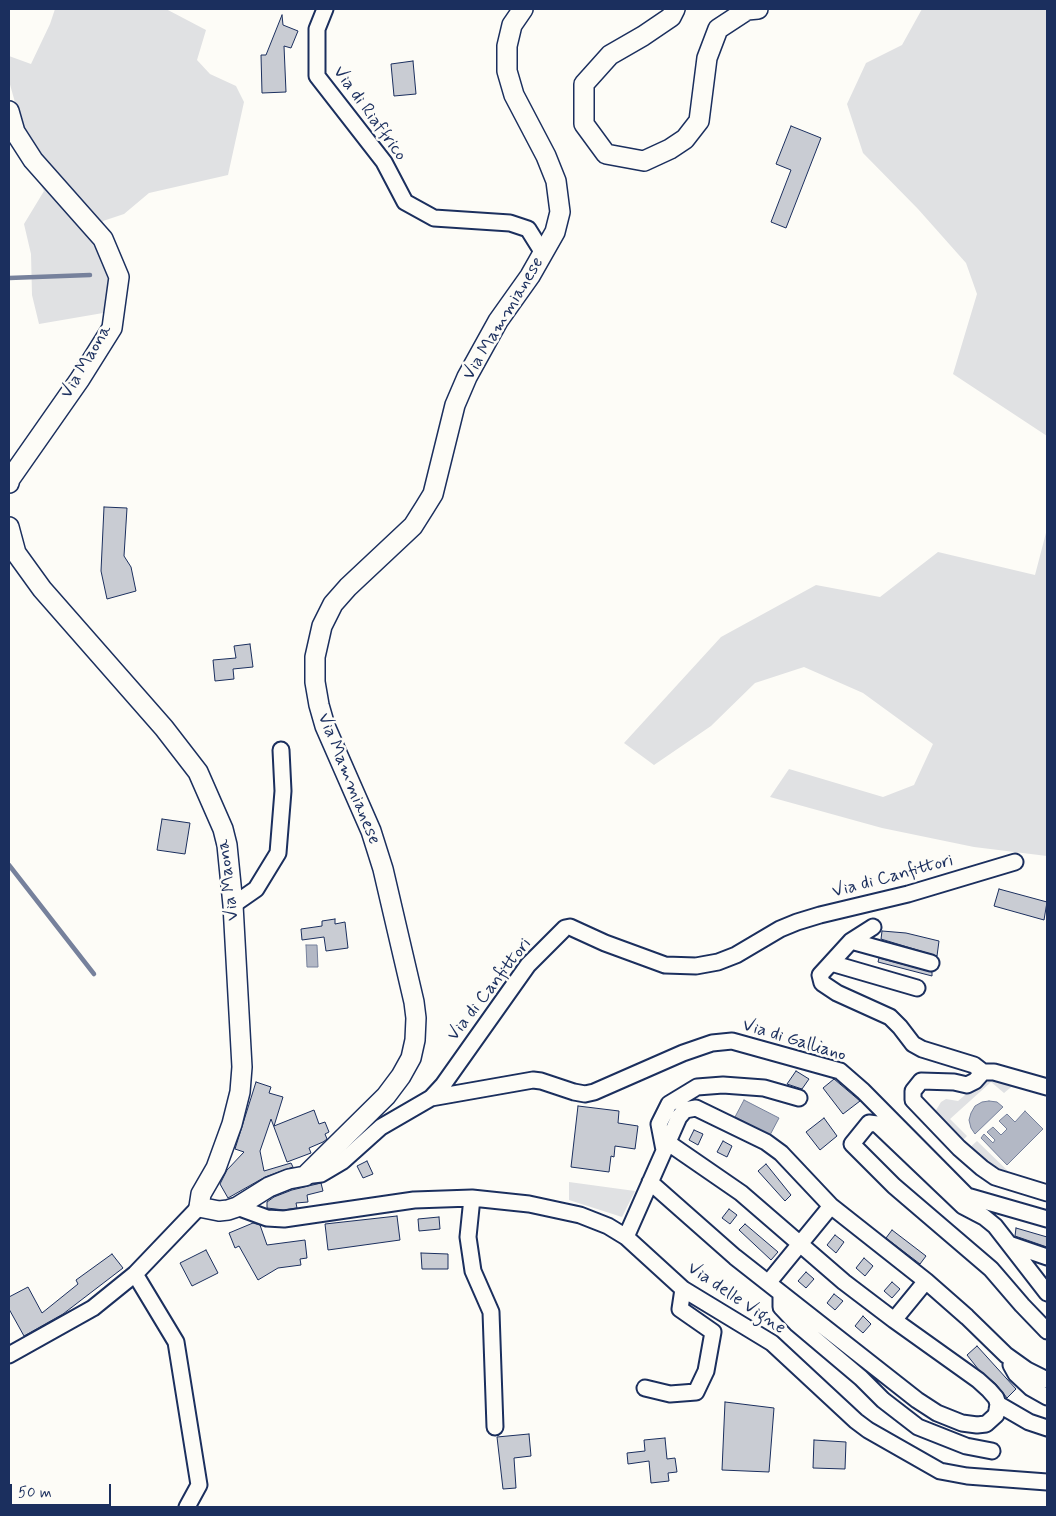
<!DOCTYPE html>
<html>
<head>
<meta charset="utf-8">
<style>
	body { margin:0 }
	#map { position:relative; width:1056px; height:1516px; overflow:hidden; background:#fdfcf7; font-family:Mynerve,sans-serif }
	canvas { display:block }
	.frame { position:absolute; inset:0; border:10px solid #1b2f5e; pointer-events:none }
	.scale { position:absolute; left:10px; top:1484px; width:101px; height:22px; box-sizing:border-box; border:2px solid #1b2f5e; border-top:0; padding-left:6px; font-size:15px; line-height:18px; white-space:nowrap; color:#1b2f5e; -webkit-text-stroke:4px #fdfcf7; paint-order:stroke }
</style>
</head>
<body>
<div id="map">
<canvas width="1056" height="1516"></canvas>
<div class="frame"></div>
<div class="scale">50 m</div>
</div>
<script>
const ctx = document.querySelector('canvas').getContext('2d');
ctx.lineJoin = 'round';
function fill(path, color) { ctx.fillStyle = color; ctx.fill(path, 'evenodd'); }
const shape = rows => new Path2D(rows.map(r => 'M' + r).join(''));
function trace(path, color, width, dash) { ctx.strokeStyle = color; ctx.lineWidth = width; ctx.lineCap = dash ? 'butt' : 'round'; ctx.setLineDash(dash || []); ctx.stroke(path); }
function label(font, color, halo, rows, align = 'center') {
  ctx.font = font + ' Mynerve,sans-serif'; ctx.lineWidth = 5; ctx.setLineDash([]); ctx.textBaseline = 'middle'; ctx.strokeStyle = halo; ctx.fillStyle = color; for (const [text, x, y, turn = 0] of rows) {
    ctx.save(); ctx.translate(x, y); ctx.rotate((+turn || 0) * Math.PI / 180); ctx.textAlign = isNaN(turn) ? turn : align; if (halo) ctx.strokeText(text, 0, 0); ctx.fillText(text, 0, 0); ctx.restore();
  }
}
const green = shape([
	[55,9,166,9,206,30,197,60,210,74,236,86,244,102,228,175,149,193,124,214,103,221,97,248,110,284,103,313,39,324,32,295,31,254,24,224,44,191,36,177,9,81,9,56,31,64,50,24],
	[922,9,1047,9,1047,436,953,374,977,294,966,263,918,209,863,153,847,104,866,63,902,45],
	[1047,529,1047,856,974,847,882,828,770,797,789,769,883,797,914,785,933,744,863,693,804,667,755,683,711,726,654,765,624,743,721,637,816,585,880,597,938,552,1035,575],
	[995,1077,1016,1083,1004,1093,991,1082,950,1119,967,1136,960,1143,933,1115,941,1102,946,1099,958,1101,984,1079],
	[977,1141,1008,1171,1004,1174,967,1150],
	[569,1182,635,1191,622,1217,569,1200]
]);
const water = shape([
	[306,945,317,945,318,967,307,967,306,945],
	[744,1100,779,1118,770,1135,735,1117,744,1100],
	[989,1101,997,1102,1003,1107,975,1134,971,1128,969,1120,971,1113,975,1106,982,1102,989,1101],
	[1025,1111,1043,1129,1007,1165,981,1138,984,1134,993,1143,995,1140,987,1132,993,1127,1001,1135,1007,1129,999,1121,1007,1114,1015,1122,1025,1111]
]);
const stream = shape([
	[9,278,90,275],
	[9,865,94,974]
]);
const building = shape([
	[282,15,283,25,298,31,291,48,284,46,286,92,262,93,261,55,266,55,282,15],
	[413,61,416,94,394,96,391,64,413,61],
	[791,126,821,138,786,228,771,222,791,170,776,164,791,126],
	[104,507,127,508,124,556,131,567,136,591,107,599,101,571,104,507],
	[250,644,253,667,233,669,234,679,215,681,213,660,236,658,234,646,250,644],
	[162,819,190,823,185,854,157,850,162,819],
	[999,889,1047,902,1044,920,994,906,999,889],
	[335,919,335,924,345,922,348,948,326,951,324,937,302,940,301,929,322,926,322,921,335,919],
	[882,931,906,933,939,941,937,956,881,939,882,931],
	[879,958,932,972,932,976,878,962,879,958],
	[796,1071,809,1079,802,1089,787,1084,796,1071],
	[834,1079,860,1101,843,1114,823,1088,834,1079],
	[256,1082,271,1087,269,1093,283,1097,274,1126,314,1110,319,1124,325,1122,329,1132,325,1134,327,1139,323,1142,309,1148,311,1153,287,1162,271,1119,260,1151,264,1171,291,1163,293,1167,265,1177,228,1198,220,1184,227,1170,244,1152,235,1149,256,1082],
	[578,1106,619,1111,618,1123,638,1126,635,1149,615,1146,614,1157,611,1156,609,1172,571,1167,578,1106],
	[824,1118,837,1136,820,1150,806,1132,824,1118],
	[694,1130,703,1134,698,1145,689,1140,694,1130],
	[723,1141,732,1146,727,1157,717,1152,723,1141],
	[367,1161,373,1174,363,1178,357,1166,367,1161],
	[766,1164,791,1195,785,1201,758,1171,766,1164],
	[321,1183,323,1191,307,1195,308,1202,296,1203,297,1208,284,1210,267,1208,267,1202,274,1197,292,1190,321,1183],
	[729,1209,737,1215,730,1224,722,1218,729,1209],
	[397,1216,400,1240,328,1250,325,1224,397,1216],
	[439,1217,440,1229,419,1231,418,1219,439,1217],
	[253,1223,260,1225,267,1245,305,1240,307,1258,300,1259,301,1265,278,1268,258,1280,239,1246,235,1248,229,1233,253,1223],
	[745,1224,778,1252,771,1260,739,1230,745,1224],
	[1016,1228,1047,1237,1047,1247,1015,1236,1016,1228],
	[892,1230,926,1256,920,1264,886,1238,892,1230],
	[835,1235,844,1242,836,1253,827,1245,835,1235],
	[206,1250,218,1273,192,1286,180,1263,206,1250],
	[421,1253,448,1254,448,1269,422,1269,421,1253],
	[112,1254,123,1268,63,1314,24,1336,9,1309,9,1297,28,1287,42,1313,78,1284,76,1280,112,1254],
	[864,1258,873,1266,865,1276,856,1268,864,1258],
	[806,1272,814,1279,806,1288,798,1281,806,1272],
	[892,1282,900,1289,892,1298,884,1291,892,1282],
	[834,1294,843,1301,835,1310,827,1303,834,1294],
	[863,1316,871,1324,863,1333,855,1326,863,1316],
	[977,1346,1016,1389,1007,1398,996,1384,979,1370,967,1355,977,1346],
	[725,1402,774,1408,769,1472,722,1470,725,1402],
	[529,1434,531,1456,514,1458,516,1488,503,1489,497,1437,529,1434],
	[665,1438,667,1459,675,1458,677,1472,668,1473,669,1481,651,1483,649,1461,628,1464,627,1453,645,1451,644,1440,665,1438],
	[814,1440,846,1442,845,1469,813,1468,814,1440]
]);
const minor = shape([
	[325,9,317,29,317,76,384,162,405,202,434,218,510,223,528,229,543,253],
	[233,905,256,889,278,853,283,791,281,750],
	[873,927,851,941,820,975,822,983,837,993,890,1017,900,1027,913,1044,922,1049,974,1065,983,1072],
	[851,941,931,963],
	[831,963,917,988],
	[1047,1087,994,1072,983,1072,975,1081,967,1085,954,1082,921,1081,913,1091,913,1100,959,1148,982,1168,995,1177,1047,1193],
	[431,1098,533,1080,541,1081,574,1092,585,1094,594,1092,683,1053,712,1043,732,1041,840,1071,863,1091,967,1196,1047,1219],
	[667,1142,741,1193,844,1282,894,1320],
	[664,1150,659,1124,669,1104,697,1087,723,1085,764,1088,799,1098],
	[305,1176,321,1174,343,1161,381,1127,431,1098,443,1085,528,965,565,928,570,927,605,943,665,965,696,966,718,962,736,955,780,929,797,922,820,915,908,894,1015,862],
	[650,1182,735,1257,917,1400,937,1413,962,1423,977,1425,986,1424,996,1415,997,1410,998,1404,996,1398,989,1390,978,1380,894,1320,926,1281],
	[472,1198,468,1237,473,1271,491,1312,495,1427],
	[237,1207,267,1218,284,1219,414,1200,472,1198,529,1204,580,1215,608,1226,626,1237,683,1289,772,1343,856,1421,868,1430,940,1471,967,1476,1047,1482],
	[626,1237,679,1117,685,1110,696,1108,766,1142,781,1153,831,1206,926,1281,967,1317,1006,1355,1027,1370,1047,1380],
	[1009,1244,1047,1293],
	[1047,1257,1009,1244,995,1226,984,1217,963,1206,877,1124,869,1123,852,1144,894,1186,991,1269,1022,1305,1047,1331],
	[135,1274,176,1342,199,1485,187,1507],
	[768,1283,831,1206],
	[781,1293,781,1307,797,1324,861,1378,883,1400,918,1427,966,1446,992,1451],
	[9,1355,93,1308,135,1274,199,1207],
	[1011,1365,1016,1374,1031,1388,1047,1397],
	[645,1388,670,1394,696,1392,706,1371,713,1332,680,1309,683,1289],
	[998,1404,1029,1422,1047,1428]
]);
const major = shape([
	[675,9,671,17,643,36,610,55,584,84,584,124,606,154,644,161,670,149,685,139,699,121,707,58,718,29,747,10,758,9],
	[9,111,15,132,33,160,103,239,119,277,112,328,80,379,10,479,9,483],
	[9,527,16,553,42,589,164,728,198,772,223,829,227,845,233,905,242,1067,240,1092,232,1124,216,1168,201,1194,199,1207,219,1211,228,1210,237,1207,269,1187,289,1179,305,1176,386,1096,401,1076,411,1058,415,1040,416,1018,414,1002,383,869,371,831,325,726,319,705,315,682,315,657,322,626,333,604,348,587,413,526,425,507,433,494,455,405,467,377,498,321,530,276,555,232,560,212,556,181,546,156,514,95,507,71,507,46,512,25,523,9]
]);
const streetNames = [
	["Via di Riaffrico",369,114,54],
	["Via Mammianese",504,319,-59],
	["Via Maona",87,362,-59],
	["Via Mammianese",348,779,68],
	["Via di Canfittori",893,877,-15],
	["Via Maona",229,880,-97],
	["Via di Canfittori",490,990,-52],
	["Via di Galliano",794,1041,17],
	["Via delle Vigne",736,1299,34]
];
fill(green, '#e0e1e3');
fill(water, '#b3b8c5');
trace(water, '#76819c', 1);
trace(stream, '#76819c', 4.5);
fill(building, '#c9ccd3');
trace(building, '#1b2f5e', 1);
trace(minor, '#1b2f5e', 19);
trace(major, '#1b2f5e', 22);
trace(minor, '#fdfcf7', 15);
trace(major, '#fdfcf7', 19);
label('18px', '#1b2f5e', '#fdfcf7', streetNames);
</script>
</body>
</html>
